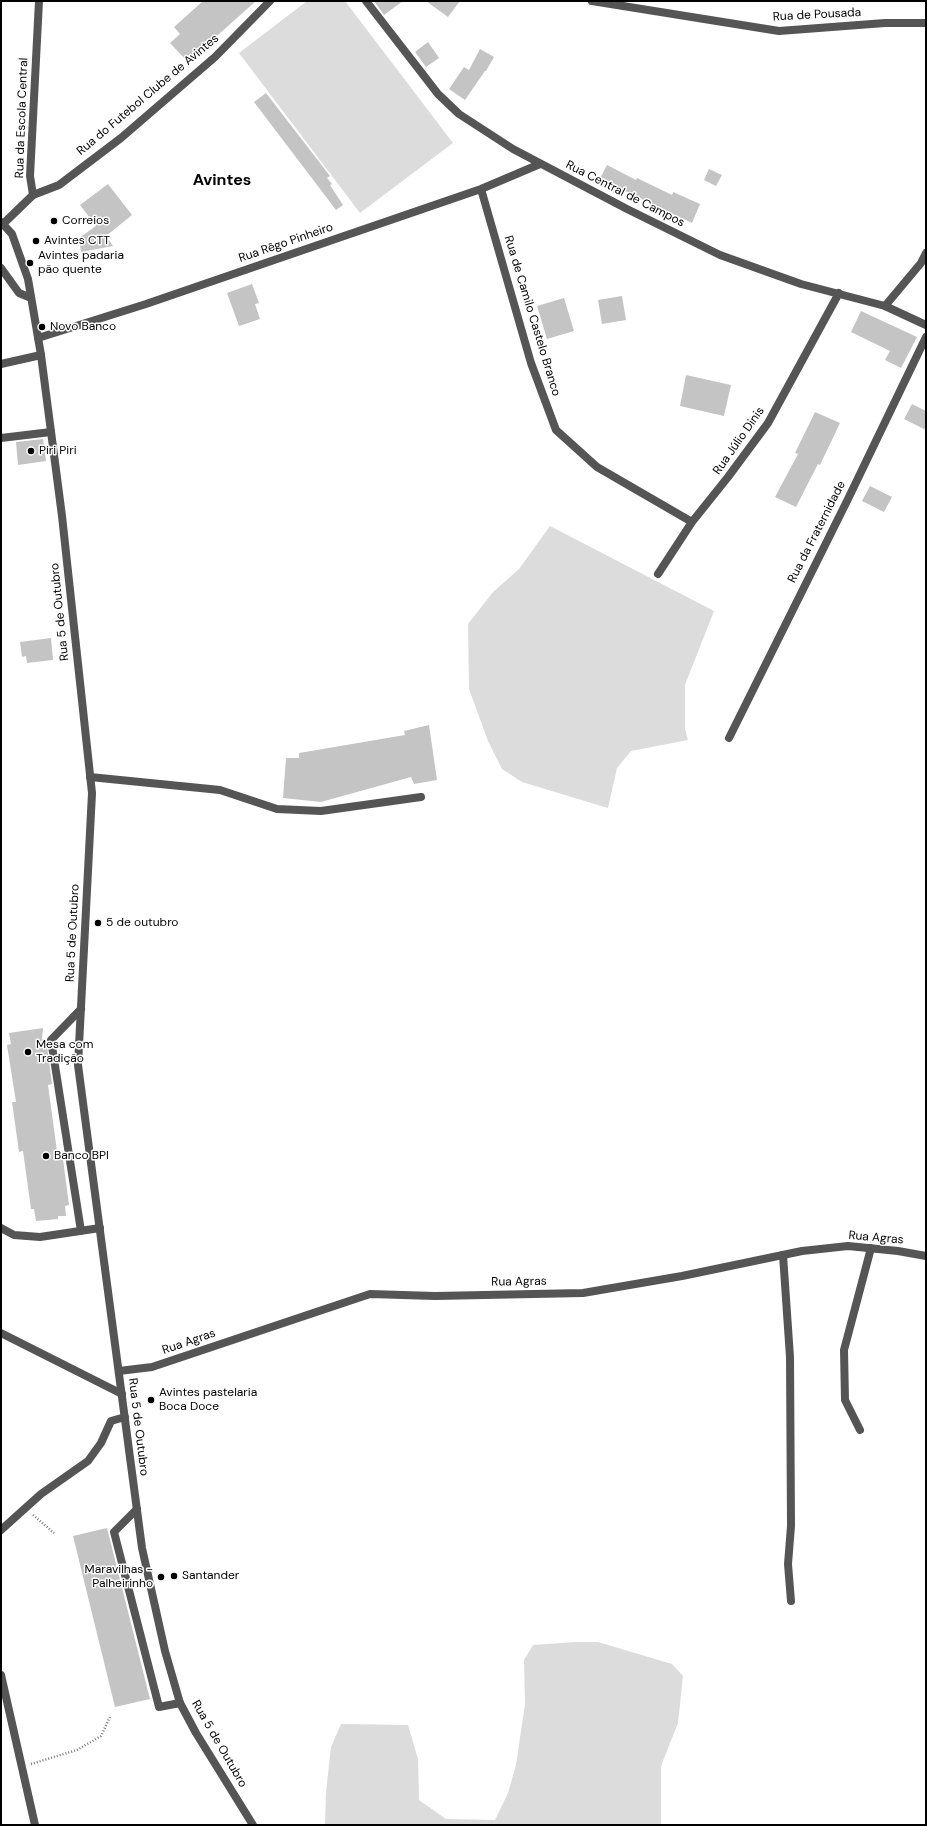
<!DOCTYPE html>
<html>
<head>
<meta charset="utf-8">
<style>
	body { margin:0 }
	#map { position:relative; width:927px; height:1826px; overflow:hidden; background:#fff; font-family:"DM Sans",sans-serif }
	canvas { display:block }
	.frame { position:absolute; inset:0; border:2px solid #000; pointer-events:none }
</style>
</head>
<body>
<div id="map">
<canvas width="927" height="1826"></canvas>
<div class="frame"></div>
</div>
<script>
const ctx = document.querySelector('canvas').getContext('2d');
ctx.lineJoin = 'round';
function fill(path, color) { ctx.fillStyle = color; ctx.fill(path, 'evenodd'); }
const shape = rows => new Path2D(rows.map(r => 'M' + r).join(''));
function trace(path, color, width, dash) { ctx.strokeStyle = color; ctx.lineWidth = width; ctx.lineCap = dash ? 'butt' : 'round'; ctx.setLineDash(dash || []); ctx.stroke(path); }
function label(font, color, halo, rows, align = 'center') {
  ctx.font = font + ' "DM Sans",sans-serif'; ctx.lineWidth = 3; ctx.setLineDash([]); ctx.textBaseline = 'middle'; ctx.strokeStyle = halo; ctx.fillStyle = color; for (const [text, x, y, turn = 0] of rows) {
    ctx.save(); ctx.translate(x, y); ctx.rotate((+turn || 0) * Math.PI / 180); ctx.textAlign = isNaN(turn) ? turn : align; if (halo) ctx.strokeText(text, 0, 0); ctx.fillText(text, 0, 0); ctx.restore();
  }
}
const green = shape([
	[307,1,345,1,453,143,360,213,239,53],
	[550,526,714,611,685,685,685,729,688,740,631,751,617,768,608,808,522,782,502,769,488,741,469,689,468,624,493,592,519,569],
	[576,1642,598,1642,672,1664,683,1676,678,1723,661,1766,661,1825,325,1825,326,1792,331,1747,341,1724,408,1725,418,1759,419,1800,446,1819,495,1820,508,1793,516,1765,525,1704,524,1660,533,1645]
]);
const building = shape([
	[203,1,256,1,209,43,207,41,186,60,170,43,180,34,174,27],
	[374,1,403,1,384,15],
	[426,1,460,1,448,17],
	[428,42,439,58,426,67,415,52],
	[480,49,494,57,486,71,485,71,465,100,449,89,464,67,469,70],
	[266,93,330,176,327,178,332,184,330,185,343,205,336,210,254,102],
	[607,165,636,180,637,178,672,195,673,192,700,204,692,223,623,190,620,196,597,184],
	[709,169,722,175,716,186,704,180],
	[108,184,132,215,106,236,113,246,81,252,79,238,96,226,80,205],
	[252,284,259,303,255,304,260,319,239,326,227,293],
	[622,296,626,320,602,324,598,300],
	[564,298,574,331,547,339,537,306],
	[861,311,917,337,901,368,885,360,890,351,851,332],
	[686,375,731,385,724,416,680,406],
	[912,404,926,411,926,430,904,419],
	[815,412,840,423,820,465,818,464,796,507,775,497,798,454,795,453],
	[43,439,46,461,18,465,16,442],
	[870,486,892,497,884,512,862,501],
	[51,638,53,660,27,663,26,656,22,657,20,642],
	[429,725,437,780,414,784,411,777,321,802,283,798,286,758,299,758,299,753,405,735,404,731],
	[43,1028,42,1039,46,1039,52,1084,48,1085,58,1159,63,1159,69,1205,65,1206,66,1216,58,1216,58,1219,36,1221,34,1209,31,1209,23,1151,19,1152,12,1102,16,1102,7,1045,11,1044,9,1033],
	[107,1528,150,1699,115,1707,73,1536]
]);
const path = shape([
	[33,1515,54,1533],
	[31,1764,77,1750,101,1736,110,1717]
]);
const service = shape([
	[885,306,921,263,926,253],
	[90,777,220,790,277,809,321,811,421,797],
	[783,1255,790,1357,791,1526,788,1564,791,1601],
	[860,1430,845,1400,844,1350,871,1248],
	[137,1509,114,1532,159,1707,180,1703]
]);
const minor = shape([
	[366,1,438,94,459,114,513,149,627,209,720,255,801,284,885,306,926,325],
	[592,1,779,31,885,23,926,23],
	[481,189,531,363,556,430,597,467,692,522],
	[33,195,59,185,121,138,215,57,270,1],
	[1,268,19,293,31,298],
	[38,338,146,304,481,189,540,164],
	[1,364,41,355],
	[1,438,51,432],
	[658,574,692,522,728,477,768,423,839,293],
	[729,738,848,499,926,337],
	[81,1009,51,1040,81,1231],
	[1,1228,14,1235,40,1237,100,1228],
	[1,1333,122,1394],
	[119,1371,152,1367,370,1294,435,1296,583,1293,682,1276,802,1251,848,1246,898,1251,926,1256],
	[1,1530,41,1494,88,1461,101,1443,111,1421,125,1417],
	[1,1675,35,1825]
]);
const tertiary = shape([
	[1,222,12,234,28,279,41,355,62,516,92,793,78,1065,142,1548,165,1651,180,1703,196,1733,253,1825],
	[3,224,33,195,30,176,39,1]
]);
const markers = [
	[54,221,4,"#000"],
	[36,241,4,"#000"],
	[30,263,4,"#000"],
	[42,327,4,"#000"],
	[31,451,4,"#000"],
	[98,923,4,"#000"],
	[28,1052,4,"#000"],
	[46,1156,4,"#000"],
	[151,1400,4,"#000"],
	[174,1576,4,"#000"],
	[161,1577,4,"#000"]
];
const streetNames = [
	["Rua de Pousada",817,15,-3],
	["Rua do Futebol Clube de Avintes",148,95,-40],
	["Rua da Escola Central",22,118,-88],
	["Rua Central de Campos",625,194,27],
	["Rua Rêgo Pinheiro",286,243,-19],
	["Rua de Camilo Castelo Branco",532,316,73],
	["Rua Júlio Dinis",739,441,-55],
	["Rua da Fraternidade",817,532,-63],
	["Rua 5 de Outubro",60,612,-96],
	["Rua 5 de Outubro",73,933,-87],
	["Rua Agras",876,1238,5],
	["Rua Agras",519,1282,-1],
	["Rua Agras",189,1342,-19],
	["Rua 5 de Outubro",138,1427,83],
	["Rua 5 de Outubro",219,1744,60]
];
const poiNames = [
	["Correios",62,221],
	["Avintes CTT",44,241],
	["Avintes padaria",38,256],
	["pão quente",38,270],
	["Novo Banco",50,327],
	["Piri Piri",39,451],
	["5 de outubro",106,923],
	["Mesa com",36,1045],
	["Tradição",36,1059],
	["Banco BPI",54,1156],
	["Avintes pastelaria",159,1393],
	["Boca Doce",159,1407],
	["Maravilhas -",153,1570,"right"],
	["Palheirinho",153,1584,"right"],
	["Santander",182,1576]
];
const districtNames = [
	["Avintes",222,181]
];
fill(green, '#dcdcdc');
fill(building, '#c4c4c4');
trace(path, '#777', 2.5, [1, 2]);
trace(service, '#555', 8);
trace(minor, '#555', 8);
trace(tertiary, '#555', 8);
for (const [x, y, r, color] of markers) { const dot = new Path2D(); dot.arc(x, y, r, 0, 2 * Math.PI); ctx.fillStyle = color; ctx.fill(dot); trace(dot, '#fff', 1.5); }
label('12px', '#000', '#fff', streetNames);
label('12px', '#000', '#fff', poiNames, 'left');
label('bold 16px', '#000', '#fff', districtNames);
</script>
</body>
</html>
